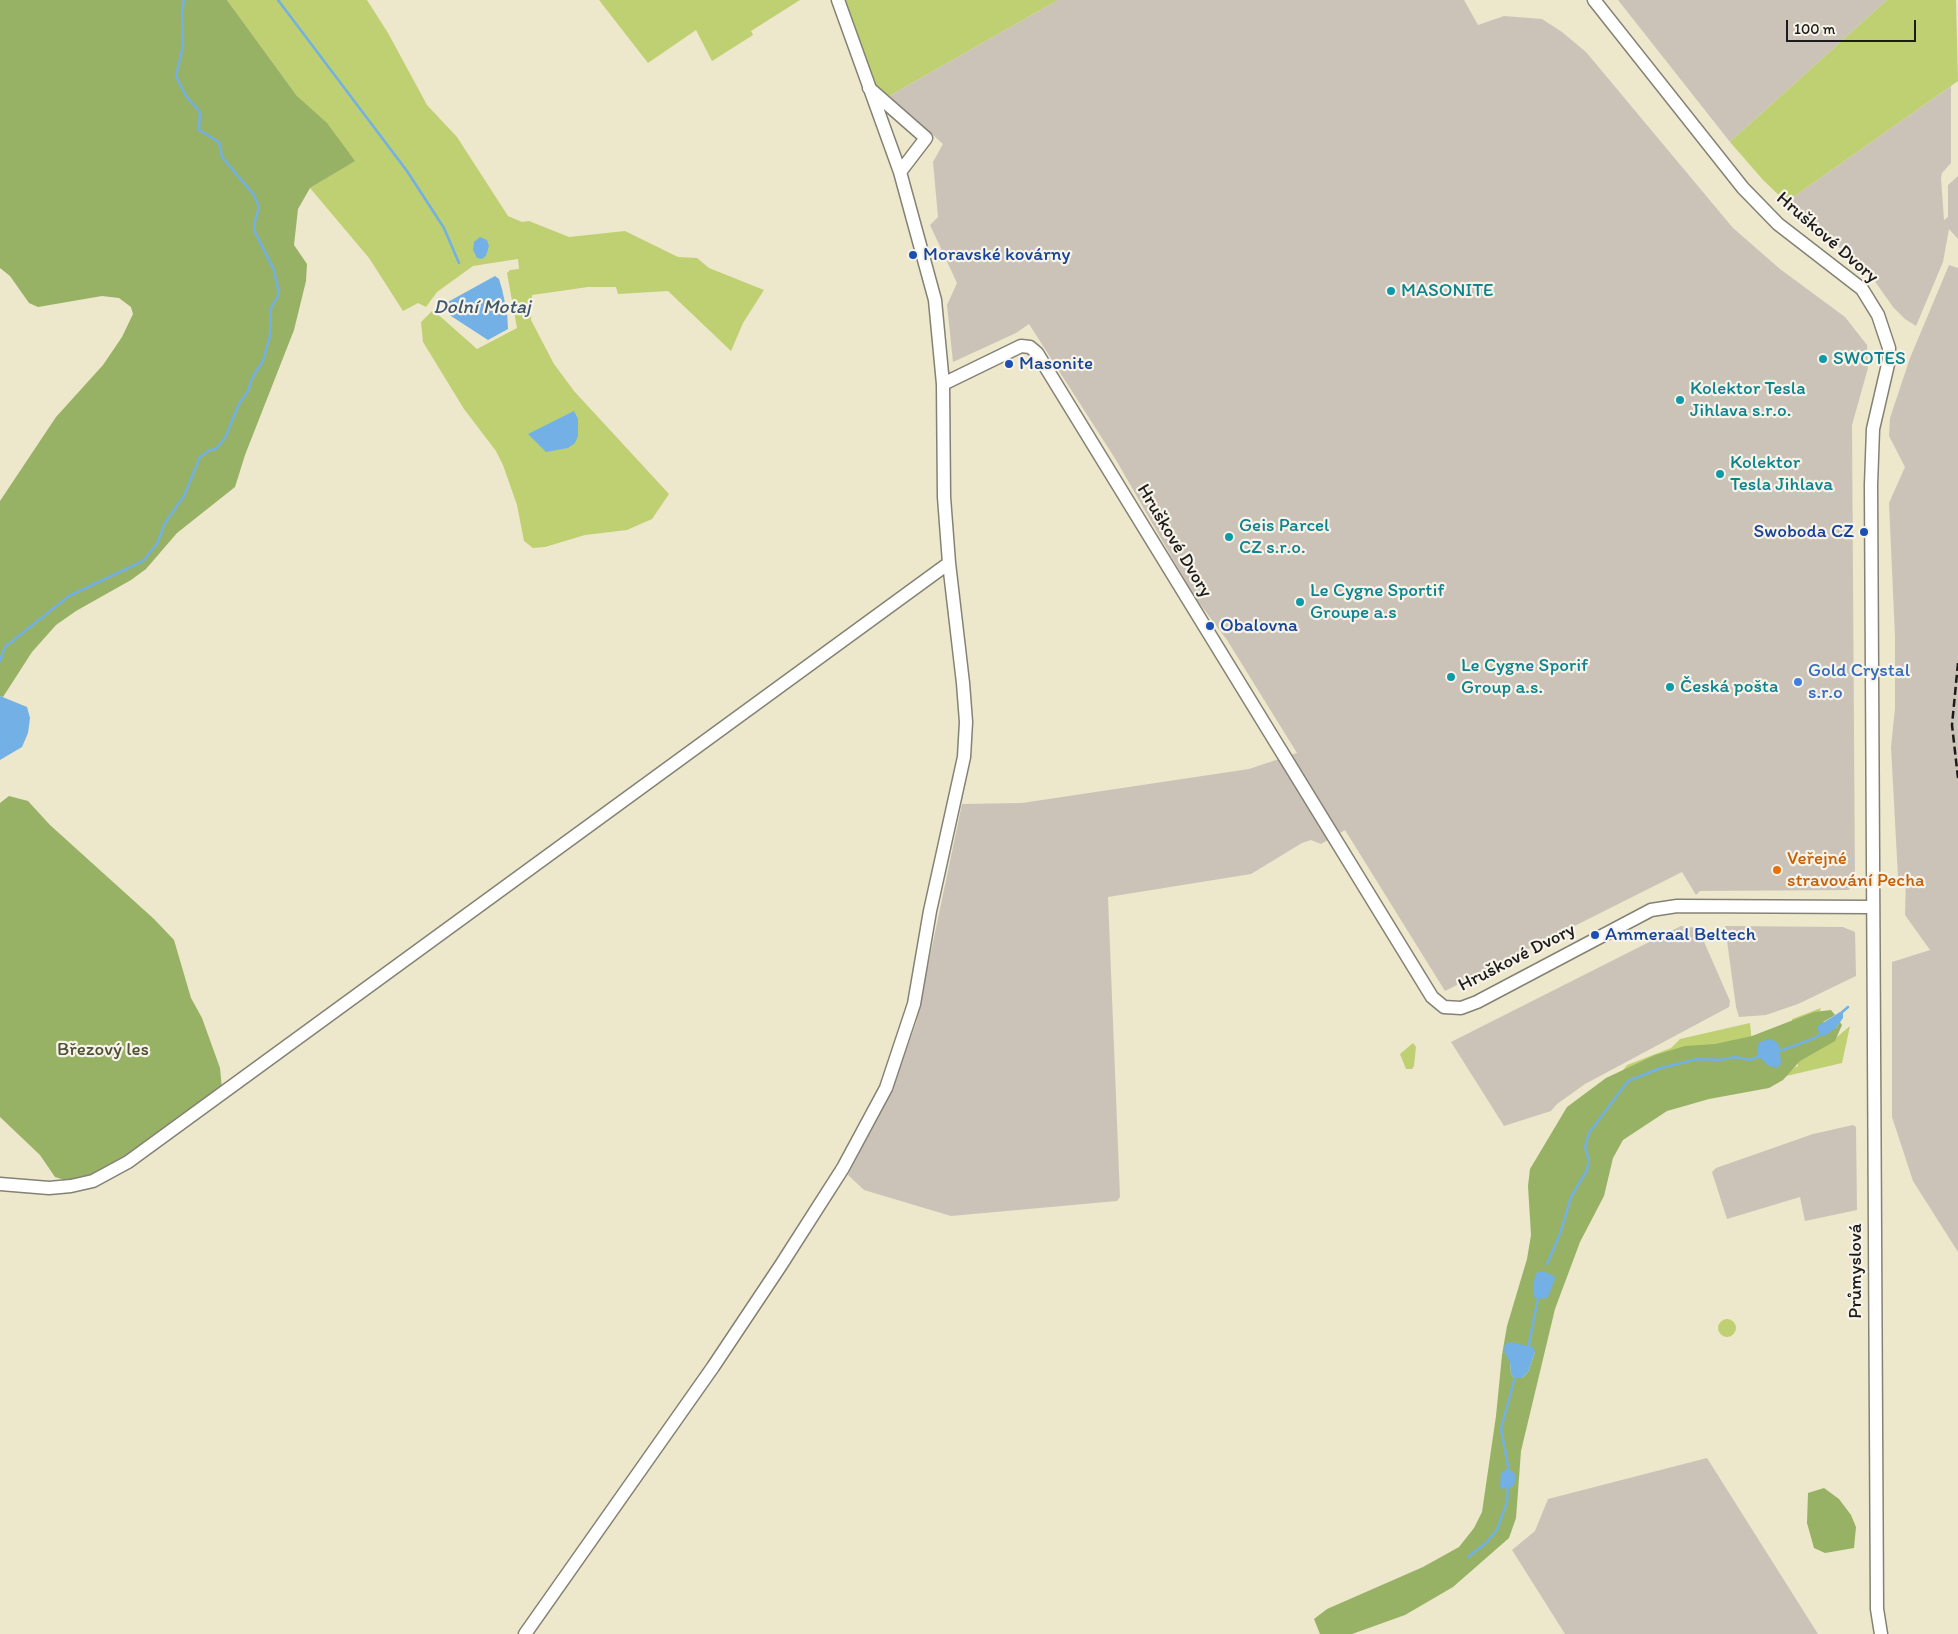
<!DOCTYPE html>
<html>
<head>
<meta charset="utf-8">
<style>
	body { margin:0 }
	#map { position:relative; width:1958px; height:1634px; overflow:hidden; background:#ede7cc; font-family:Itim,sans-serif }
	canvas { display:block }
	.scale { position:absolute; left:1786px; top:20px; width:130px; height:22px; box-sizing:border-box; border:2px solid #1c1c1c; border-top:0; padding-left:6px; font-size:15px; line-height:18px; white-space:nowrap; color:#1c1c1c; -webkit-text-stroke:4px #f7f3e8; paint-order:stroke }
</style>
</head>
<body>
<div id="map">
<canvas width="1958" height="1634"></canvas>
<div class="scale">100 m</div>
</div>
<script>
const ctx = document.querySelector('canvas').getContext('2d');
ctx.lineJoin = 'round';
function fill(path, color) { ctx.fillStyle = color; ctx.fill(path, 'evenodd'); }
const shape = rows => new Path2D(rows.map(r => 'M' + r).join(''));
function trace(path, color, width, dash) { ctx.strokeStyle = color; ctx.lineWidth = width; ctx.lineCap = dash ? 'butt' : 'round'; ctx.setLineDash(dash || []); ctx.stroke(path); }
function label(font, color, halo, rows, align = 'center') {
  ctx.font = font + ' Itim,sans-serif'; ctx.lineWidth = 4.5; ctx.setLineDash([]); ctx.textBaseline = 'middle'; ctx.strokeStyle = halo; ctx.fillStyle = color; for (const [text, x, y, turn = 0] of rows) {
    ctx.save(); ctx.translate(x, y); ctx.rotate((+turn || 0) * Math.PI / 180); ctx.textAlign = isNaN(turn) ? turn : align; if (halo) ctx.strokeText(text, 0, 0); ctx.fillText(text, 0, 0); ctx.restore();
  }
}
const industrial = shape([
	[1058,0,1464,0,1478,25,1504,16,1542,19,1562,32,1586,52,1733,228,1780,269,1845,317,1867,345,1868,368,1852,425,1855,885,1848,890,1700,891,1696,895,1682,872,1445,991,1345,830,1321,844,1311,840,1302,843,1251,874,1108,897,1120,1197,1117,1201,951,1216,864,1190,848,1175,891,1092,916,1023,962,804,1022,803,1249,769,1297,753,1227,640,1194,596,1116,460,1029,324,1016,333,953,362,947,305,957,283,930,225,938,217,933,162,943,144,889,96],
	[1618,0,1887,0,1730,142],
	[1951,86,1951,163,1942,173,1941,178,1944,220,1948,217,1948,185,1958,176,1958,239,1949,229,1943,262,1916,326,1905,319,1893,307,1869,273,1786,202],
	[1949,265,1958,268,1958,1252,1913,1181,1892,1117,1892,962,1930,950,1905,915,1906,878,1898,877,1891,747,1895,708,1895,637,1889,503,1905,467,1889,436,1890,418,1910,358],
	[1681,926,1698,928,1730,1001,1729,1007,1585,1084,1557,1104,1551,1111,1504,1126,1451,1042],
	[1725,926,1843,927,1855,932,1856,976,1798,1004,1766,1015,1739,1017,1736,1007],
	[1853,1125,1856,1127,1857,1210,1805,1221,1800,1197,1727,1219,1712,1172,1716,1168,1813,1134],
	[1707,1458,1818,1634,1565,1634,1512,1550,1535,1531,1548,1499]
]);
const green = shape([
	[227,0,367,0,388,33,427,105,457,137,508,216,522,222,529,221,569,237,625,231,678,257,697,258,709,268,764,290,743,323,731,351,668,291,618,294,616,287,588,287,532,295,531,320,554,364,574,391,669,494,652,519,627,530,585,535,545,547,533,548,524,541,517,505,503,465,496,451,464,409,423,342,421,322,433,310,477,349,517,328,507,273,510,270,519,269,518,259,473,266,437,292,426,307,418,303,403,311,369,258,310,188,354,161,297,96],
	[599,0,800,0,751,31,753,35,712,61,696,30,648,63],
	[845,0,1058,0,889,96,873,82],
	[1887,0,1956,0,1958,81,1786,202,1764,181,1730,142],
	[1821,1008,1814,1026,1831,1042,1850,1026,1842,1063,1769,1080,1620,1074,1627,1065,1671,1048,1680,1039,1750,1023,1753,1054,1790,1069,1798,1066,1792,1019],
	[1413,1043,1416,1047,1414,1066,1412,1069,1406,1069,1400,1054],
	'1718 1328a9 9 0 1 1 18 0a9 9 0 1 1-18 0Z'
]);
const forest = shape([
	[0,0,227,0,297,96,327,123,355,161,310,188,298,209,294,245,307,264,306,281,294,330,245,455,235,487,177,533,146,569,131,580,76,611,56,625,32,652,3,697,0,696,0,501,56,417,103,365,122,337,133,314,131,307,119,298,102,296,38,307,29,303,10,276,0,268],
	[9,796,28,801,50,825,154,919,174,940,191,998,202,1018,220,1068,222,1089,118,1164,96,1176,68,1181,55,1177,40,1155,0,1117,0,803],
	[1831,1010,1835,1015,1823,1022,1836,1028,1840,1022,1842,1025,1835,1041,1800,1061,1783,1080,1769,1088,1709,1099,1667,1111,1623,1140,1613,1158,1604,1196,1580,1242,1555,1309,1521,1451,1516,1518,1509,1538,1453,1587,1405,1615,1352,1634,1320,1634,1314,1619,1327,1609,1423,1567,1459,1547,1474,1528,1482,1512,1496,1416,1502,1355,1507,1326,1527,1259,1531,1235,1528,1186,1530,1169,1567,1107,1606,1078,1655,1055,1685,1046,1715,1044,1752,1036,1814,1012],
	[1535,1352,1528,1372,1522,1378,1514,1378,1511,1374,1510,1363],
	[1824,1488,1839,1499,1851,1515,1856,1527,1854,1548,1825,1553,1814,1548,1807,1523,1808,1493]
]);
const water = shape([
	[480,237,487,240,489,246,486,256,482,259,477,258,473,250,474,242],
	[495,276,499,279,502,289,507,312,508,329,488,340,451,316,446,303],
	[574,411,578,419,578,436,575,443,568,448,546,452,528,434],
	[0,696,27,707,30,718,28,733,22,747,0,760],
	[1840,1012,1843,1012,1843,1018,1836,1028,1823,1037,1818,1031,1818,1026],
	[1771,1039,1778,1043,1780,1052,1781,1064,1777,1068,1769,1066,1759,1057,1757,1052,1759,1042],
	[1537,1272,1545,1272,1554,1276,1555,1279,1548,1297,1544,1299,1534,1297,1534,1280],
	[1510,1342,1533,1347,1535,1352,1528,1372,1522,1378,1514,1378,1511,1374,1510,1363,1504,1351,1505,1344],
	[1508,1468,1515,1474,1516,1481,1512,1487,1502,1489,1500,1486,1501,1473]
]);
const stream = shape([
	[278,0,407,171,444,228,459,263],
	[0,661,5,647,69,596,143,561,157,544,165,523,184,496,200,457,210,450,216,449,225,438,239,404,248,391,252,378,263,361,270,336,271,308,279,294,274,270,255,232,254,225,259,207,254,195,222,157,219,142,199,130,200,112,186,96,176,76,183,46,182,12,184,0],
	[1840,1014,1848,1007],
	[1777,1052,1815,1038,1822,1032],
	[1547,1264,1560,1234,1571,1197,1587,1170,1589,1160,1585,1147,1589,1133,1628,1081,1658,1069,1697,1059,1720,1060,1735,1057,1750,1060,1760,1056],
	[1528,1349,1538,1298],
	[1509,1471,1501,1429,1515,1377],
	[1468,1557,1486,1543,1497,1530,1507,1502,1508,1486]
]);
const minor = shape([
	[1594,0,1743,188,1778,224,1862,289,1878,315,1889,348,1889,360,1873,429,1871,485,1877,1609,1881,1634],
	[869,88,926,138,900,172],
	[943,384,1021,346,1030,347,1037,353,1432,997,1444,1007,1461,1008,1477,1002,1651,910,1677,906,1872,907],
	[0,1184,49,1188,71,1186,93,1181,128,1162,949,563],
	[525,1634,713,1367,781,1265,843,1168,886,1088,914,1004,930,911,964,757,966,722,963,683,949,563,944,497,943,384,935,300,900,172,838,0]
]);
const rail = shape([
	[1958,663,1952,725,1958,778]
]);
const markers = [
	[913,255,5,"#1a4fb4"],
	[1391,291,5,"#0f9aa8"],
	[1823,359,5,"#0f9aa8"],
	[1009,364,5,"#1a4fb4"],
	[1680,400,5,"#0f9aa8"],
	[1720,474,5,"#0f9aa8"],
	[1864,532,5,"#1a4fb4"],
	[1229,537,5,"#0f9aa8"],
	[1300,602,5,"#0f9aa8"],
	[1210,626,5,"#1a4fb4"],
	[1451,677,5,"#0f9aa8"],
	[1798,682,5,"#3f7fe0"],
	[1670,687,5,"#0f9aa8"],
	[1777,870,5,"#e8710a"],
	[1595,935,5,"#1a4fb4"]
];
const streetNames = [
	["Hruškové Dvory",1827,238,41],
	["Hruškové Dvory",1174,541,59],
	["Hruškové Dvory",1517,958,-27],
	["Průmyslová",1856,1271,-90]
];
const transitNames = [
	["Moravské kovárny",923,255],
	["Masonite",1019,364],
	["Swoboda CZ",1854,532,"right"],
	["Obalovna",1220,626],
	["Ammeraal Beltech",1605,935]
];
const cultureNames = [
	["MASONITE",1401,291],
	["SWOTES",1833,359],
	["Kolektor Tesla",1690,389],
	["Jihlava s.r.o.",1690,411],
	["Kolektor",1730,463],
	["Tesla Jihlava",1730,485],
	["Geis Parcel",1239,526],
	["CZ s.r.o.",1239,548],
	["Le Cygne Sportif",1310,591],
	["Groupe a.s",1310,613],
	["Le Cygne Sporif",1461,666],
	["Group a.s.",1461,688],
	["Česká pošta",1680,687]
];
const shopNames = [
	["Gold Crystal",1808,671],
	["s.r.o",1808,693]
];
const foodNames = [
	["Veřejné",1787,859],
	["stravování Pecha",1787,881]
];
const parkNames = [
	["Březový les",103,1050]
];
const waterNames = [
	["Dolní Motaj",482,308]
];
fill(industrial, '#cbc3b8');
fill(green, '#bfd072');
fill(forest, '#97b264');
fill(water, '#72b0e5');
trace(stream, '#72b0e5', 2.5);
trace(minor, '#848274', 15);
trace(minor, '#fff', 12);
trace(rail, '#1c1c1c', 2.5, [8, 4]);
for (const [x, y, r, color] of markers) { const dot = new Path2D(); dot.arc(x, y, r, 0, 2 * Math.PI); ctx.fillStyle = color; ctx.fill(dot); trace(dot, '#f7f3e8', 2); }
label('19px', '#1c1c1c', '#f7f3e8', streetNames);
label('19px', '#164399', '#f7f3e8', transitNames, 'left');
label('19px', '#0d838f', '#f7f3e8', cultureNames, 'left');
label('19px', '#366cbe', '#f7f3e8', shopNames, 'left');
label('19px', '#c56008', '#f7f3e8', foodNames, 'left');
label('19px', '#4d5236', '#f7f3e8', parkNames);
label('italic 20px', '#3e576c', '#f7f3e8', waterNames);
</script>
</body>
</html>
